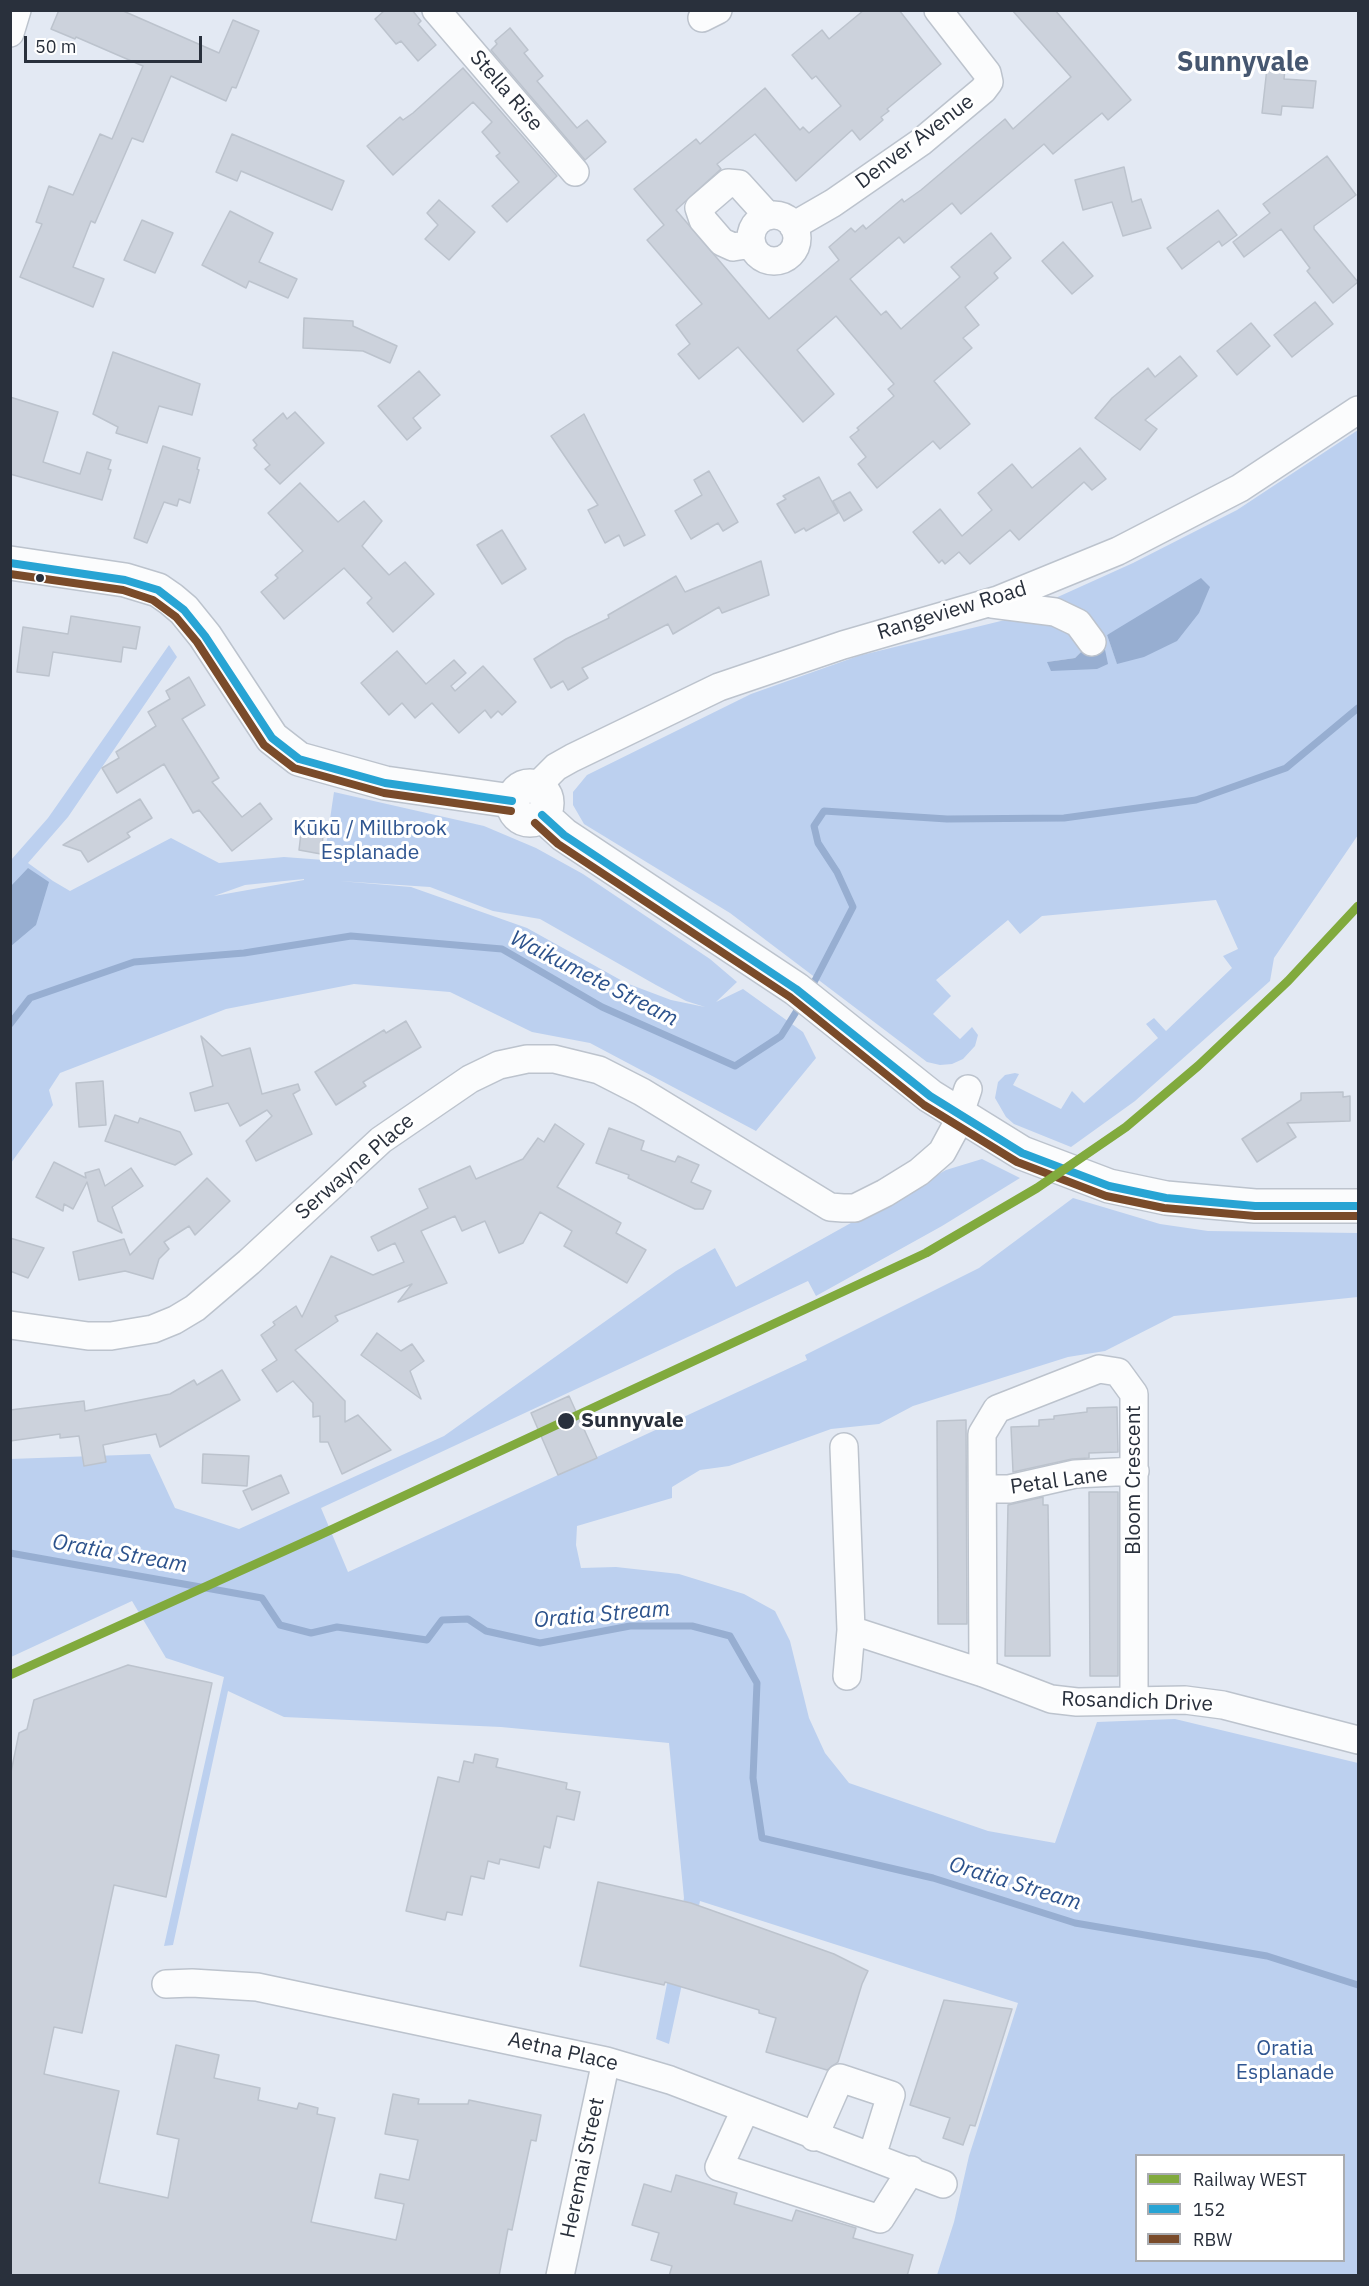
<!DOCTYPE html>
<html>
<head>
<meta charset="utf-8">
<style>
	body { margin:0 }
	#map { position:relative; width:1369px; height:2286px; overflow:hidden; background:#e3e9f3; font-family:"IBM Plex Sans",sans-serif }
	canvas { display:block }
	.frame { position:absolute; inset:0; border:12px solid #29303c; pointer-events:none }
	.legend { position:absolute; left:1135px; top:2154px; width:210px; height:108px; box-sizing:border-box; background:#fff; border:2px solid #a9acb1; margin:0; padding:8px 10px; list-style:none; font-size:18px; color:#29303c }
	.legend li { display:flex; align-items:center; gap:12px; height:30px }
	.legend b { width:30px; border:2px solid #a9acb1 }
	.scale { position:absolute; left:24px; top:36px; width:178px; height:27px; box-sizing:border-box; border:3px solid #29303c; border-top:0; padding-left:8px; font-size:18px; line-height:21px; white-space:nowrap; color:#29303c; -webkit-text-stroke:4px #fff; paint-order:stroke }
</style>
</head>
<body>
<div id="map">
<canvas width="1369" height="2286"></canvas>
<div class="frame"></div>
<ul class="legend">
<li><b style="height:8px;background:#81aa3d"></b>Railway WEST</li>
<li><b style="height:8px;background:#28a4d4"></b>152</li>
<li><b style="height:8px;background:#7a4b2a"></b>RBW</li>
</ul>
<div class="scale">50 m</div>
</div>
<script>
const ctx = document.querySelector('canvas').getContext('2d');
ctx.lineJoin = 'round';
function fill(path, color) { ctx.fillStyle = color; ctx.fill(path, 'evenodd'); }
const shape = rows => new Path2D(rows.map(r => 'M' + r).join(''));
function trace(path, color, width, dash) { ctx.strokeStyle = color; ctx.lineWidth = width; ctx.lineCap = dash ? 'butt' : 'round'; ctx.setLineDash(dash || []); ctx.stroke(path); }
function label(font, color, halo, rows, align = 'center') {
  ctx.font = font + ' "IBM Plex Sans",sans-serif'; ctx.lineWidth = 6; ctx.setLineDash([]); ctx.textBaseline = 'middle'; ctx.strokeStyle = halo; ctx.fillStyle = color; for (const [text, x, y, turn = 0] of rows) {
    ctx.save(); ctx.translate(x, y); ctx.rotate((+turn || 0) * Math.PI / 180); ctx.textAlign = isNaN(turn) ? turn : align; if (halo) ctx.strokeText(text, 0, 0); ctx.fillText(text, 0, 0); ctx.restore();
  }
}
const green = shape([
	[1358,430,1358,835,1274,958,1270,981,1135,1101,1071,1147,1014,1124,1006,1117,995,1098,998,1082,1005,1075,1015,1073,1019,1074,1013,1085,1061,1109,1072,1091,1084,1103,1158,1038,1146,1024,1154,1018,1166,1031,1232,968,1223,956,1238,949,1216,900,1042,916,1020,934,1008,920,936,980,951,996,933,1014,960,1039,972,1027,978,1035,975,1046,963,1059,952,1064,940,1065,927,1062,730,913,584,824,573,805,573,792,587,775,751,694,858,656,1009,619,1133,563,1237,510],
	[1136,620,1117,663,1107,635],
	[1083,650,1097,669,1048,662,1075,658],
	[169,645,177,657,68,817,28,863,53,881,70,891,171,838,219,863,284,857,324,860,334,792,484,826,536,848,583,874,710,959,737,982,716,1002,743,989,803,1032,816,1058,756,1131,590,1043,532,1032,450,992,354,984,226,1009,60,1073,49,1090,53,1105,11,1163,11,860,48,818],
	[304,879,304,880,214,896,245,885],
	[339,881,430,887,493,911,540,919,656,985,686,1001,705,1007,671,1000,626,983,527,928,411,887],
	[982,1159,1020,1178,942,1226,816,1296,808,1281,321,1508,348,1572,807,1360,805,1355,979,1268,1073,1198,1160,1224,1208,1231,1358,1233,1358,1297,1174,1316,1105,1351,1068,1357,913,1406,879,1424,831,1429,729,1466,700,1470,672,1487,672,1498,577,1526,576,1545,581,1568,616,1567,679,1574,744,1594,775,1611,790,1641,809,1718,825,1753,849,1783,988,1831,1055,1843,1097,1722,1175,1719,1358,1763,1358,2275,937,2275,954,2222,969,2156,1018,2003,700,1901,669,2044,656,2039,684,1898,669,1743,501,1727,284,1717,228,1691,173,1945,164,1946,224,1677,166,1658,132,1601,11,1657,10,1459,150,1454,175,1508,239,1529,444,1436,676,1271,715,1248,736,1287,946,1170],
	[1136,2156,1344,2156,1344,2260,1136,2260]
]);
const water = shape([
	[1201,578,1210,587,1199,613,1177,641,1144,657,1117,664,1107,635],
	[1104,645,1108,664,1097,669,1051,671,1047,662,1075,658,1083,650],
	[28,868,49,882,36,925,11,946,11,886]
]);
const stream = shape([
	[810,990,853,907,837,872,818,843,814,826,824,811,947,819,1064,818,1196,800,1286,768,1358,708],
	[10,1024,30,998,134,962,244,953,351,936,502,949,602,1007,735,1066,781,1036,801,1004],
	[10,1553,262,1598,280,1625,311,1633,337,1627,427,1640,442,1620,468,1619,486,1631,540,1643,630,1626,692,1626,730,1636,757,1683,753,1778,762,1838,933,1878,1075,1923,1267,1956,1358,1985]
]);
const building = shape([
	[59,10,121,10,219,53,233,20,259,31,236,88,232,87,226,101,171,76,143,142,132,138,95,223,91,221,73,267,104,279,93,307,20,277,42,224,36,222,49,186,73,195,100,134,112,139,143,66,76,37,75,39,51,29,59,10],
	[385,10,412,10,421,21,418,24,436,45,418,61,401,41,396,44,375,19,385,10],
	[864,10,899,10,941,64,887,109,889,111,881,117,883,120,860,140,852,130,796,181,755,134,717,164,721,169,676,210,769,319,839,260,829,247,851,228,855,232,863,225,866,229,902,199,904,202,921,190,1005,119,1013,129,1071,77,1012,10,1055,10,1131,100,1108,120,1102,113,1053,154,1044,144,961,214,952,203,904,243,899,237,850,279,881,315,886,311,901,329,960,277,951,267,991,233,1011,258,994,273,998,278,965,307,979,325,963,338,972,348,934,381,970,424,940,449,933,441,877,488,858,464,866,457,850,437,859,430,857,428,894,396,888,389,894,384,836,316,797,350,834,394,803,422,738,347,699,379,678,354,690,344,676,325,702,304,647,240,664,225,634,189,696,139,700,144,765,88,800,130,803,127,809,133,841,106,816,76,812,79,792,55,822,30,829,39,864,10],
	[510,28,528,50,524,53,543,76,537,81,577,128,587,120,606,142,585,160,491,50,497,44,495,41,510,28],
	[463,68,557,176,507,222,492,206,519,182,496,156,500,153,482,132,492,122,473,102,393,175,367,146,400,117,403,120,413,113,463,68],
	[1267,68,1285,69,1284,79,1316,81,1313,108,1282,106,1281,115,1262,113,1267,68],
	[232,134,344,181,332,210,241,171,237,181,216,172,232,134],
	[1327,156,1356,195,1314,226,1314,229,1358,282,1333,303,1307,271,1310,268,1281,229,1244,257,1233,242,1270,213,1263,204,1327,156],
	[1124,167,1132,202,1141,199,1151,228,1123,236,1112,202,1083,210,1075,180,1124,167],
	[439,200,475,232,449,260,425,239,438,225,427,213,439,200],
	[1218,210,1237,235,1222,246,1219,241,1182,269,1167,248,1218,210],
	[230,211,273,233,259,262,297,279,288,298,249,281,246,288,202,265,230,211],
	[142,220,173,233,155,273,124,260,142,220],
	[1063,242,1093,276,1072,294,1042,261,1063,242],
	[1315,302,1333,324,1292,357,1274,335,1315,302],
	[304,318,353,321,353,326,397,346,390,363,363,351,303,348,304,318],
	[1251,323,1270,346,1237,375,1217,351,1251,323],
	[113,352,200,384,192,415,159,406,147,443,116,433,118,427,93,414,113,352],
	[1180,356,1197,376,1145,420,1157,429,1140,450,1095,418,1112,398,1148,368,1155,377,1180,356],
	[419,371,440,395,413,418,421,428,407,440,378,406,419,371],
	[10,397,58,412,43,462,80,474,87,452,111,460,108,469,111,470,102,500,10,474,10,397],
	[295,412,324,443,280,484,265,469,270,465,254,448,257,445,253,440,283,413,287,419,295,412],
	[584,414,645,535,624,546,619,535,605,543,588,510,598,505,551,436,584,414],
	[163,446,200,458,197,469,199,470,190,503,179,499,177,506,164,502,147,543,134,538,163,446],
	[1080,448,1106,479,1092,490,1084,482,1019,540,1010,530,970,564,959,552,945,564,942,560,939,563,913,532,940,509,962,536,992,510,978,493,1012,464,1032,488,1080,448],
	[709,471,738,522,723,531,718,523,691,539,675,511,702,495,694,480,709,471],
	[819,477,838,513,806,531,804,528,795,533,777,504,786,499,783,496,819,477],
	[300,483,338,522,364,501,382,521,362,546,389,575,405,562,434,594,393,632,367,603,372,598,344,568,284,619,261,592,278,578,275,575,303,551,268,513,300,483],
	[850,492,862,510,844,521,833,501,850,492],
	[502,530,526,569,502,584,477,545,502,530],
	[761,561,769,595,722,613,719,607,673,634,668,624,582,668,588,678,568,690,563,681,551,688,534,659,566,639,609,618,608,615,676,576,685,592,761,561],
	[71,616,140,627,136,649,123,647,121,662,53,652,49,676,17,672,23,627,68,634,71,616],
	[397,651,426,684,454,660,466,673,451,686,455,691,483,666,516,702,502,715,498,711,491,718,485,710,459,733,432,703,415,718,402,703,389,715,361,683,397,651],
	[189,677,205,705,182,719,219,778,212,782,242,817,260,803,272,819,232,851,199,810,193,813,164,764,117,793,102,768,119,758,116,752,156,726,148,712,170,699,166,691,189,677],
	[140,799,152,818,127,833,130,837,88,862,81,851,63,845,140,799],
	[302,825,324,828,321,854,299,850,302,825],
	[406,1021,421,1047,363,1082,366,1086,336,1105,315,1072,384,1030,386,1033,406,1021],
	[201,1036,222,1056,250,1048,262,1094,298,1084,300,1090,293,1094,312,1134,256,1161,246,1141,272,1116,267,1110,240,1126,228,1103,195,1111,190,1093,213,1086,201,1036],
	[103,1081,106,1125,79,1127,76,1083,103,1081],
	[1343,1092,1343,1097,1350,1096,1350,1121,1287,1123,1296,1137,1257,1162,1242,1139,1301,1100,1301,1093,1343,1092],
	[115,1115,138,1123,140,1118,180,1132,192,1154,175,1165,105,1141,115,1115],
	[555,1124,584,1144,557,1187,621,1223,616,1233,646,1250,627,1283,564,1246,572,1231,540,1212,523,1243,499,1253,485,1221,462,1231,455,1216,421,1231,447,1283,398,1302,412,1284,335,1316,338,1321,295,1350,345,1401,345,1422,358,1415,391,1450,342,1474,328,1442,320,1442,320,1416,313,1417,313,1403,293,1381,277,1392,262,1370,277,1360,261,1335,275,1325,273,1322,296,1306,302,1317,331,1256,373,1275,404,1262,395,1243,378,1251,371,1237,428,1208,419,1189,470,1166,476,1179,523,1159,538,1138,544,1142,555,1124],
	[609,1128,644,1141,641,1150,675,1162,678,1156,699,1165,691,1182,711,1191,703,1209,695,1209,628,1178,629,1175,596,1163,609,1128],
	[54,1162,86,1178,85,1173,99,1169,105,1186,131,1168,143,1186,112,1207,122,1233,98,1221,87,1182,73,1209,64,1204,63,1211,36,1197,54,1162],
	[207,1178,230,1201,195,1235,189,1226,164,1242,169,1249,159,1259,153,1279,125,1271,79,1280,73,1252,124,1239,130,1255,207,1178],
	[10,1238,44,1248,28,1278,10,1271,10,1238],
	[377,1333,401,1351,412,1344,424,1361,410,1371,421,1399,361,1355,377,1333],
	[222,1370,240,1400,160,1447,156,1434,103,1445,106,1462,84,1466,79,1436,60,1438,60,1434,10,1441,10,1410,84,1401,85,1411,170,1394,194,1380,197,1385,222,1370],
	[569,1396,597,1458,558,1475,531,1413,569,1396],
	[1117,1407,1118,1452,1089,1453,1089,1458,1072,1459,1013,1472,1011,1427,1039,1426,1039,1420,1054,1419,1054,1416,1087,1412,1087,1408,1117,1407],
	[966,1420,967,1624,938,1624,937,1421,966,1420],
	[203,1454,249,1456,247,1486,202,1483,203,1454],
	[281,1475,289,1493,252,1510,243,1491,281,1475],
	[1089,1492,1118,1492,1118,1676,1090,1676,1089,1492],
	[1043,1497,1043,1505,1048,1505,1050,1656,1005,1656,1008,1505,1043,1497],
	[128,1665,212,1683,166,1897,114,1885,82,2033,54,2027,44,2074,119,2091,99,2183,168,2198,179,2139,157,2134,176,2045,219,2055,214,2078,260,2088,258,2100,297,2109,299,2103,318,2108,317,2114,335,2118,311,2222,396,2240,404,2204,375,2198,380,2174,409,2180,418,2140,385,2134,393,2094,419,2099,418,2104,468,2104,469,2100,541,2115,536,2141,531,2140,512,2230,508,2229,499,2276,10,2276,10,1777,19,1733,27,1729,34,1700,128,1665],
	[475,1754,498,1759,496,1767,567,1783,566,1789,580,1792,574,1820,557,1816,550,1848,544,1846,539,1868,500,1859,499,1864,488,1861,484,1879,471,1876,462,1915,447,1912,445,1920,406,1911,438,1777,459,1782,464,1761,473,1763,475,1754],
	[598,1882,691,1903,834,1954,868,1971,862,1984,838,2062,827,2070,766,2052,776,2018,759,2013,759,2010,665,1982,664,1985,580,1966,598,1882],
	[944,2000,1012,2009,975,2126,970,2125,963,2145,943,2138,950,2118,910,2105,944,2000],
	[676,2175,737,2193,734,2204,792,2221,796,2210,856,2228,853,2238,913,2255,907,2276,669,2276,672,2266,651,2260,659,2233,632,2225,644,2184,671,2192,676,2175]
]);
const minor = shape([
	[436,10,575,172],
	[702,18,718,10],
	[10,33,17,10],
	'751 238a23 23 0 1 1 46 0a23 23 0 1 1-46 0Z',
	[793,226,833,203,921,142,983,90,989,82,987,73,938,10],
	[752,244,733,247,722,242,703,220,699,208,728,183,739,184,768,216],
	[992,604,1055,612,1078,623,1092,642],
	[536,787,556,767,572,758,719,687,843,645,998,600,1118,551,1240,488,1358,410],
	[10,1325,88,1336,111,1336,153,1329,175,1320,195,1308,249,1262,381,1140,470,1079,499,1065,527,1059,554,1059,599,1070,642,1092,830,1207,843,1208,855,1208,885,1193,919,1172,942,1152,955,1128,968,1089],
	[844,1447,851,1630,847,1676],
	[983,1489,1009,1489,1075,1474,1135,1471],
	[851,1630,983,1673,1051,1699,1077,1702,1185,1700,1223,1705,1358,1740],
	[983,1673,982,1434,997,1409,1099,1369,1118,1372,1134,1394,1134,1701],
	[166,1984,192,1983,257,1987,606,2061,670,2080,943,2184],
	[745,2110,719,2167,880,2219,911,2170],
	[814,2137,840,2078,891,2095,872,2156],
	[560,2276,606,2061]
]);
const major = shape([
	[10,563,125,580,158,590,171,599,184,610,205,636,272,738,299,759,385,783,512,801],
	'513 803a17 17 0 1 1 34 0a17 17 0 1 1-34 0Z',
	[542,815,564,835,796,989,930,1096,1022,1153,1109,1186,1166,1198,1255,1206,1358,1206]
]);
const bus1 = shape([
	[10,563,125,580,158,590,184,610,205,636,272,738,299,759,385,783,512,801],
	[542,815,564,835,796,989,930,1096,1022,1153,1109,1186,1166,1198,1255,1206,1358,1206]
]);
const bus2 = shape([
	[10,574,123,590,153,600,176,617,197,642,264,745,294,768,384,793,511,811],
	[535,823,558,844,790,997,924,1105,1017,1162,1106,1196,1164,1208,1255,1216,1358,1216]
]);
const rail1 = shape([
	[10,1675,322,1534,926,1253,1037,1188,1126,1127,1198,1066,1288,981,1358,906]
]);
const markers = [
	[40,578,5,"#29303c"],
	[566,1421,9,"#29303c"]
];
const streetNames = [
	["Stella Rise",506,91,49],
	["Denver Avenue",915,142,-37],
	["Rangeview Road",952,611,-17],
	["Serwayne Place",355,1167,-41],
	["Bloom Crescent",1134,1480,-90],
	["Petal Lane",1059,1481,-8],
	["Rosandich Drive",1137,1702,2],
	["Aetna Place",563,2052,13],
	["Heremai Street",583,2168,-78]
];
const parkNames = [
	["Kūkū / Millbrook",370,829],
	["Esplanade",370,853],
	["Oratia",1285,2049],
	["Esplanade",1285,2073]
];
const stopNames = [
	["Sunnyvale",581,1421]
];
const waterNames = [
	["Waikumete Stream",594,979,27],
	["Oratia Stream",120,1554,10],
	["Oratia Stream",602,1615,-5],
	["Oratia Stream",1015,1884,17]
];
const districtNames = [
	["Sunnyvale",1243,63]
];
fill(green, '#bcd0ef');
fill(water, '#97aed1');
trace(stream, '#97aed1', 7);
fill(building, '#ccd2dc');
trace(building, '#bcc3cd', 1.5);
trace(minor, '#bcc3cd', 30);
trace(major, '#bcc3cd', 36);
trace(minor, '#fbfcfd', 27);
trace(major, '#fbfcfd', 33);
trace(bus1, '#28a4d4', 8);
trace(bus2, '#7a4b2a', 8);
trace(rail1, '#81aa3d', 9);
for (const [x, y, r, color] of markers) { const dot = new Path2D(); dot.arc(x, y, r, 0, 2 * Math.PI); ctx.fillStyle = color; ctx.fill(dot); trace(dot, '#fff', 2); }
label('21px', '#29303c', '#fff', streetNames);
label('21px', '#2f5590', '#fff', parkNames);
label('bold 21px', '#29303c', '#fff', stopNames, 'left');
label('italic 22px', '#2c528c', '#fff', waterNames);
label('bold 27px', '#465770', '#fff', districtNames);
</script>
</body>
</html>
